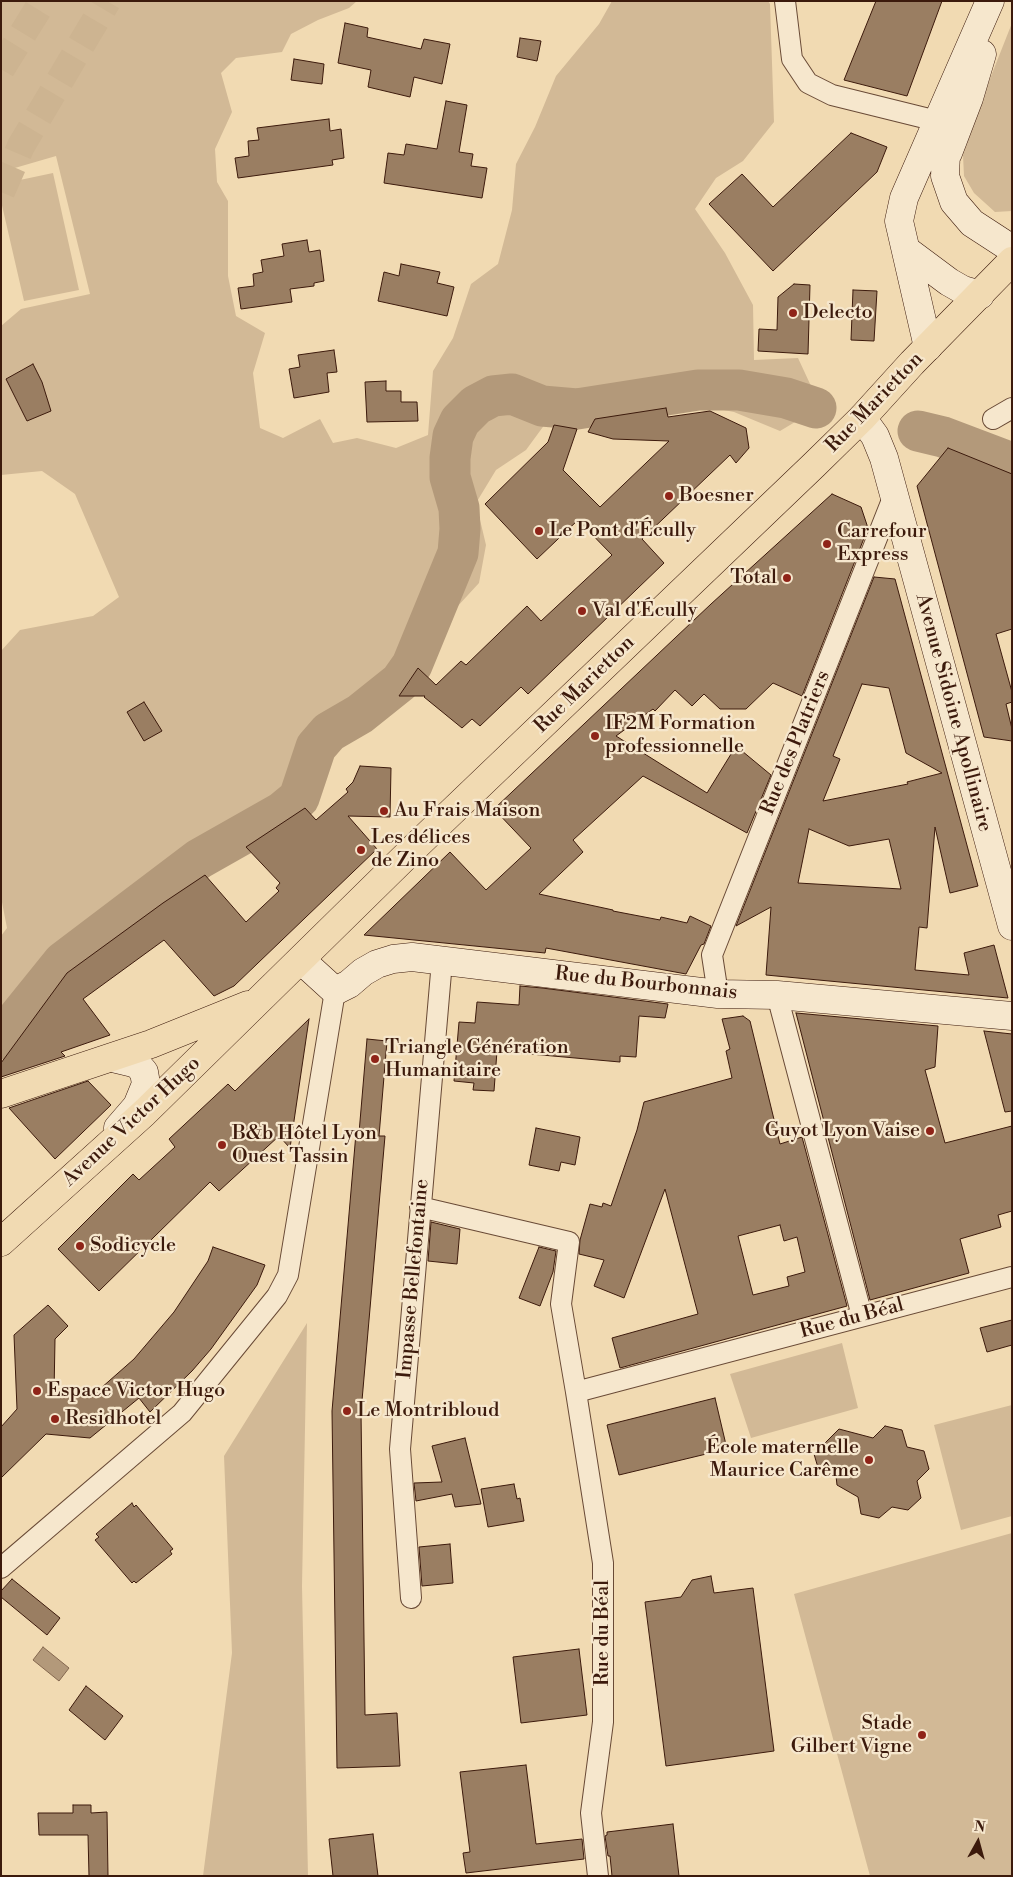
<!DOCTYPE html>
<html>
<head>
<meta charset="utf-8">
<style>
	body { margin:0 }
	#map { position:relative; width:1013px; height:1877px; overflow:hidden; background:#f1dab2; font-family:"Libre Bodoni",serif }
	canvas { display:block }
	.frame { position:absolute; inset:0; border:2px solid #3c1a0c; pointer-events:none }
	.north { position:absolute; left:953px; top:1817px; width:50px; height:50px; -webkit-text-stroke:4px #f6e7cd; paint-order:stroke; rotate:7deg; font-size:14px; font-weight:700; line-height:20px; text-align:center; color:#3c1a0c }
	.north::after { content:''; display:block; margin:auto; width:18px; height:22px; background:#3c1a0c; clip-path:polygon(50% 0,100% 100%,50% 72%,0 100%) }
</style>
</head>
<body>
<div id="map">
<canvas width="1013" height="1877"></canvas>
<div class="frame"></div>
<div class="north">N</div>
</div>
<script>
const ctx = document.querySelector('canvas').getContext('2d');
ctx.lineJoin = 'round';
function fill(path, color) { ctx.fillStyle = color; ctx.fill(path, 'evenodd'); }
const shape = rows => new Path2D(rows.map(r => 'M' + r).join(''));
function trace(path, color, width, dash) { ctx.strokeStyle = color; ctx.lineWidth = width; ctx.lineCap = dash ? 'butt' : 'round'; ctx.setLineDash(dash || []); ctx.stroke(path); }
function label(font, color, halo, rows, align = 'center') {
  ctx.font = font + ' "Libre Bodoni",serif'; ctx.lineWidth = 4.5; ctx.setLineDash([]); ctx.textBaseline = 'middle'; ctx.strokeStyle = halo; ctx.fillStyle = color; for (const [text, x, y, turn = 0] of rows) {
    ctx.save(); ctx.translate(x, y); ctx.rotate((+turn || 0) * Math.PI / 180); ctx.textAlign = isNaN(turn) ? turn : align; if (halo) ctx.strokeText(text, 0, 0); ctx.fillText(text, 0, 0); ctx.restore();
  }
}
const green = shape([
	[1,1,357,1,349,8,318,20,291,34,282,52,236,58,221,73,232,112,215,149,217,182,228,201,228,276,236,316,265,333,253,373,260,428,283,438,320,419,333,443,357,438,396,448,428,435,433,371,453,338,471,284,498,264,512,210,516,164,535,127,556,76,599,24,612,1,768,1,770,4,774,122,743,161,716,178,695,209,725,253,753,305,754,360,798,358,811,386,800,419,780,431,734,412,678,401,590,416,548,420,526,450,496,470,476,503,486,545,479,583,445,620,402,651,374,690,310,733,294,779,276,804,231,833,178,861,44,958,1,1018,1,936,7,928,1,897,1,651,20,630,93,616,119,597,75,494,42,471,1,475,1,326,21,309,90,294,56,156,1,172],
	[1012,23,1012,211,995,212,974,193,964,176,963,155,984,94],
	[53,173,79,290,24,301,1,201,1,184],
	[307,1323,302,1586,308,1876,203,1876,232,1653,224,1456],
	[842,1343,858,1408,751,1438,730,1374],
	[1012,1405,1012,1516,961,1530,934,1425],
	[1012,1533,1012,1876,870,1876,794,1594]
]);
const water = shape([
	[43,1647,69,1668,59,1681,33,1660,43,1647]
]);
const river = shape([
	[918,431,943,437,1012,463],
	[1,1039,63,962,199,859,282,812,299,798,316,747,329,732,360,714,400,682,412,665,458,553,460,529,459,508,450,477,450,458,453,436,460,421,476,405,493,396,512,394,542,406,577,409,698,390,739,390,786,398,816,408]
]);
const building = shape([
	[876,1,942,1,907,96,844,80,876,1],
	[345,23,368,28,367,37,421,49,424,39,450,44,442,84,414,77,410,97,368,87,371,70,338,63,345,23],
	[520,38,541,41,537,61,517,57,520,38],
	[294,59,324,64,322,84,291,80,294,59],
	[446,101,467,105,459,152,473,154,471,166,487,168,482,198,384,183,388,153,404,155,406,144,437,149,446,101],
	[329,119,330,131,341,129,344,158,332,160,333,165,238,178,235,158,249,156,248,141,259,140,257,128,329,119],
	[851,133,887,147,877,172,773,271,709,204,742,174,773,207,851,133],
	[307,240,309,252,320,250,324,281,314,283,314,286,290,289,292,302,241,309,238,288,254,286,253,274,263,272,261,260,284,256,282,244,307,240],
	[401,264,440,272,437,283,454,287,447,316,378,301,384,272,399,276,401,264],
	[794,284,810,285,808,354,758,351,759,329,777,330,778,297,794,284],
	[853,290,877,291,874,341,851,340,853,290],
	[334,350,337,372,327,373,329,392,294,398,289,369,300,367,298,355,334,350],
	[33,364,42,382,51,411,27,421,6,379,33,364],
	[386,381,386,391,401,391,401,402,417,402,418,421,367,422,365,382,386,381],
	[666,408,668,417,710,411,746,428,749,448,736,463,730,455,642,539,664,563,528,694,521,687,480,726,472,719,462,728,424,697,425,696,399,696,418,668,436,685,461,661,466,665,527,606,541,621,612,555,578,520,537,559,485,504,548,442,554,425,577,429,563,470,600,507,669,441,613,439,588,432,595,419,666,408],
	[948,448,1012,474,1012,629,996,634,1012,692,1012,702,1006,704,1012,729,1012,741,984,737,917,486,948,448],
	[832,494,861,507,868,528,802,696,773,683,746,709,720,709,704,694,692,706,675,690,655,711,653,709,616,736,707,793,736,746,771,775,747,833,643,776,573,840,583,852,539,894,613,910,613,911,660,920,661,917,687,923,690,916,711,926,704,944,701,945,686,974,546,948,545,953,364,935,450,852,486,890,531,848,494,809,711,604,832,494],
	[874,577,895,579,978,886,950,893,935,827,927,928,919,927,915,970,969,975,964,953,994,945,1008,998,766,975,771,907,736,926,874,577],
	[862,684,889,688,906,753,942,773,907,782,908,784,823,801,840,759,833,756,862,684],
	[809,829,849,846,889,839,901,889,798,883,809,829],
	[144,702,162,731,144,741,127,712,144,702],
	[360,766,391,768,390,817,348,816,377,849,234,986,214,996,164,940,83,999,110,1035,61,1052,65,1056,1,1077,1,1063,67,973,163,903,205,875,246,922,279,891,276,888,280,883,246,847,305,808,316,820,348,792,346,789,353,782,360,766],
	[520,986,542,988,668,1004,665,1018,639,1016,636,1057,620,1056,620,1062,497,1051,494,1091,473,1090,474,1083,454,1081,459,1022,475,1023,477,1002,519,1005,520,986],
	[796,1013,938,1026,935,1067,925,1070,945,1143,1012,1126,1012,1211,998,1215,1001,1227,960,1239,969,1273,870,1300,796,1013],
	[743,1016,750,1021,780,1144,802,1137,847,1306,620,1368,612,1338,698,1314,665,1189,624,1298,594,1286,604,1260,579,1254,580,1240,590,1204,602,1207,603,1203,611,1206,637,1130,644,1102,732,1078,726,1051,730,1049,722,1019,743,1016],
	[780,1225,784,1241,797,1237,805,1272,787,1277,789,1286,753,1295,738,1236,780,1225],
	[309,1019,290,1148,279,1136,219,1191,210,1182,99,1291,58,1249,133,1174,139,1180,175,1147,169,1139,228,1084,235,1091,309,1019],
	[984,1031,1012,1034,1012,1111,1005,1112,984,1031],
	[367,1039,387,1041,379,1136,385,1136,361,1412,365,1715,397,1713,400,1766,337,1768,332,1411,356,1133,359,1133,367,1039],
	[88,1081,111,1105,55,1159,9,1108,88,1081],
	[536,1128,580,1137,575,1165,561,1162,559,1171,529,1165,536,1128],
	[431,1222,460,1229,457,1264,428,1261,431,1222],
	[213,1247,265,1265,257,1285,211,1349,192,1371,150,1412,139,1398,90,1438,46,1434,1,1478,1,1427,17,1409,14,1335,48,1305,68,1326,55,1339,54,1394,92,1396,134,1359,174,1312,208,1261,213,1247],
	[539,1247,556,1251,553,1272,540,1306,519,1298,539,1247],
	[1012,1320,1012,1345,987,1352,980,1328,1012,1320],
	[715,1398,727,1449,619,1475,607,1425,715,1398],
	[885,1426,902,1430,907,1447,924,1451,929,1469,917,1481,921,1498,908,1510,892,1507,879,1518,861,1514,858,1497,837,1485,836,1476,819,1471,814,1454,839,1429,873,1438,885,1426],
	[465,1438,481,1504,455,1507,452,1494,416,1501,414,1483,442,1482,432,1446,465,1438],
	[514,1484,517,1499,520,1498,524,1521,488,1527,481,1489,514,1484],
	[132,1503,134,1507,136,1505,173,1549,170,1551,172,1554,136,1583,134,1581,132,1583,95,1540,99,1537,96,1534,132,1503],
	[450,1544,453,1583,422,1586,419,1547,450,1544],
	[711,1576,714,1593,753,1588,774,1751,666,1766,645,1602,681,1597,692,1580,711,1576],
	[12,1579,60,1618,47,1635,1,1597,1,1591,12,1579],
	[579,1649,587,1715,521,1723,513,1657,579,1649],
	[86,1686,123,1716,105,1740,69,1710,86,1686],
	[526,1765,536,1844,582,1839,584,1859,466,1873,463,1853,470,1852,460,1772,526,1765],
	[73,1805,91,1805,91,1813,107,1812,108,1876,89,1876,88,1835,39,1835,38,1813,73,1813,73,1805],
	[673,1824,679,1876,612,1876,610,1856,608,1856,605,1836,607,1835,607,1832,673,1824],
	[373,1834,378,1876,333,1876,329,1839,373,1834]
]);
const highwayTunnel = shape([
	[1,69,43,1],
	[1,192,21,146,107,1]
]);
const street = shape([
	[785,1,792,59,808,83,832,95,937,121],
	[993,419,1012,408],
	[718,994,712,955,894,495],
	[777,995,862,1316],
	[420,1207,569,1242,561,1304,576,1392],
	[1,1568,182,1413,277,1296,288,1275,335,991],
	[411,1598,400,1449,442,961],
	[598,1876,591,1813,603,1722,603,1563,576,1392,1012,1277]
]);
const secondary = shape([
	[937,121,944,124,947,130,945,176,954,202,972,223,1012,249],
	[948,153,969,98,982,54],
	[906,250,949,282,963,290,980,295],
	[928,347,899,221,904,198,990,1],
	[862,418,875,436,884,458,1012,926],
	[301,960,335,991,349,984,363,972,377,964,393,959,412,957,718,994,777,995,1012,1016],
	[112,1058,137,1064,144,1072,146,1084,137,1106,118,1128]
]);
const primary = shape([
	[1,1094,151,1044,248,1005],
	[1,1242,144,1113,415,847,814,465,862,418,912,363,1012,261]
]);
const markers = [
	[793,313,5,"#8f2418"],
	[669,496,5,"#8f2418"],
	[539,531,5,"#8f2418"],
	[827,544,5,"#8f2418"],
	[787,578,5,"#8f2418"],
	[582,611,5,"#8f2418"],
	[595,736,5,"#8f2418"],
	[384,811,5,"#8f2418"],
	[361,850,5,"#8f2418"],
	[375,1059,5,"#8f2418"],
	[930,1131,5,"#8f2418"],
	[222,1145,5,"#8f2418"],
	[80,1246,5,"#8f2418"],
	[37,1391,5,"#8f2418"],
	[347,1411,5,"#8f2418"],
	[55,1419,5,"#8f2418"],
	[869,1460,5,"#8f2418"],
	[922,1735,5,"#8f2418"]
];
const poiNames = [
	["Delecto",803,313],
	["Boesner",679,496],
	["Le Pont d'Écully",549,531],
	["Carrefour",837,532],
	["Express",837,555],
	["Total",777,578,"right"],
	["Val d'Écully",592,611],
	["IF2M Formation",605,724],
	["professionnelle",605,747],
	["Au Frais Maison",394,811],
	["Les délices",371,838],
	["de Zino",371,861],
	["Triangle Génération",385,1048],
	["Humanitaire",385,1071],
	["Guyot Lyon Vaise",920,1131,"right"],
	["B&b Hôtel Lyon",232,1134],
	["Ouest Tassin",232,1157],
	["Sodicycle",90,1246],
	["Espace Victor Hugo",47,1391],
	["Le Montribloud",357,1411],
	["Residhotel",65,1419],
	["École maternelle",859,1448,"right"],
	["Maurice Carême",859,1471,"right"],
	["Stade",912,1724,"right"],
	["Gilbert Vigne",912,1747,"right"]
];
const streetNames = [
	["Rue Marietton",875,403,-46],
	["Rue Marietton",585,685,-44],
	["Avenue Sidoine Apollinaire",953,713,75],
	["Rue des Platriers",796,743,-68],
	["Rue du Bourbonnais",646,984,6],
	["Avenue Victor Hugo",132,1122,-43],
	["Impasse Bellefontaine",414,1279,-85],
	["Rue du Béal",852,1319,-15],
	["Rue du Béal",603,1633,-90]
];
fill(green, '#d2b996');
fill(water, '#b3997a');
trace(water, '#83664e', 1);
trace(river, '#b3997a', 41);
fill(building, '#9a7e62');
trace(building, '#3c1a0c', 1);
trace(highwayTunnel, '#cdb491', 28, [28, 14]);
trace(street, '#694a36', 22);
trace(secondary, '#3c1a0c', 29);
trace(primary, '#3c1a0c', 29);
trace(street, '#f6e7cd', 20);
trace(secondary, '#f6e7cd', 28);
trace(primary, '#f1dab2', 28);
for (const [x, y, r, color] of markers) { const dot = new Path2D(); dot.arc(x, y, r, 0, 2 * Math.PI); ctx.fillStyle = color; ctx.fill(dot); trace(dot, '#f6e7cd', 2); }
label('20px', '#3c1a0c', '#f6e7cd', poiNames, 'left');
label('20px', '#3c1a0c', '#f6e7cd', streetNames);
</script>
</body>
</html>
